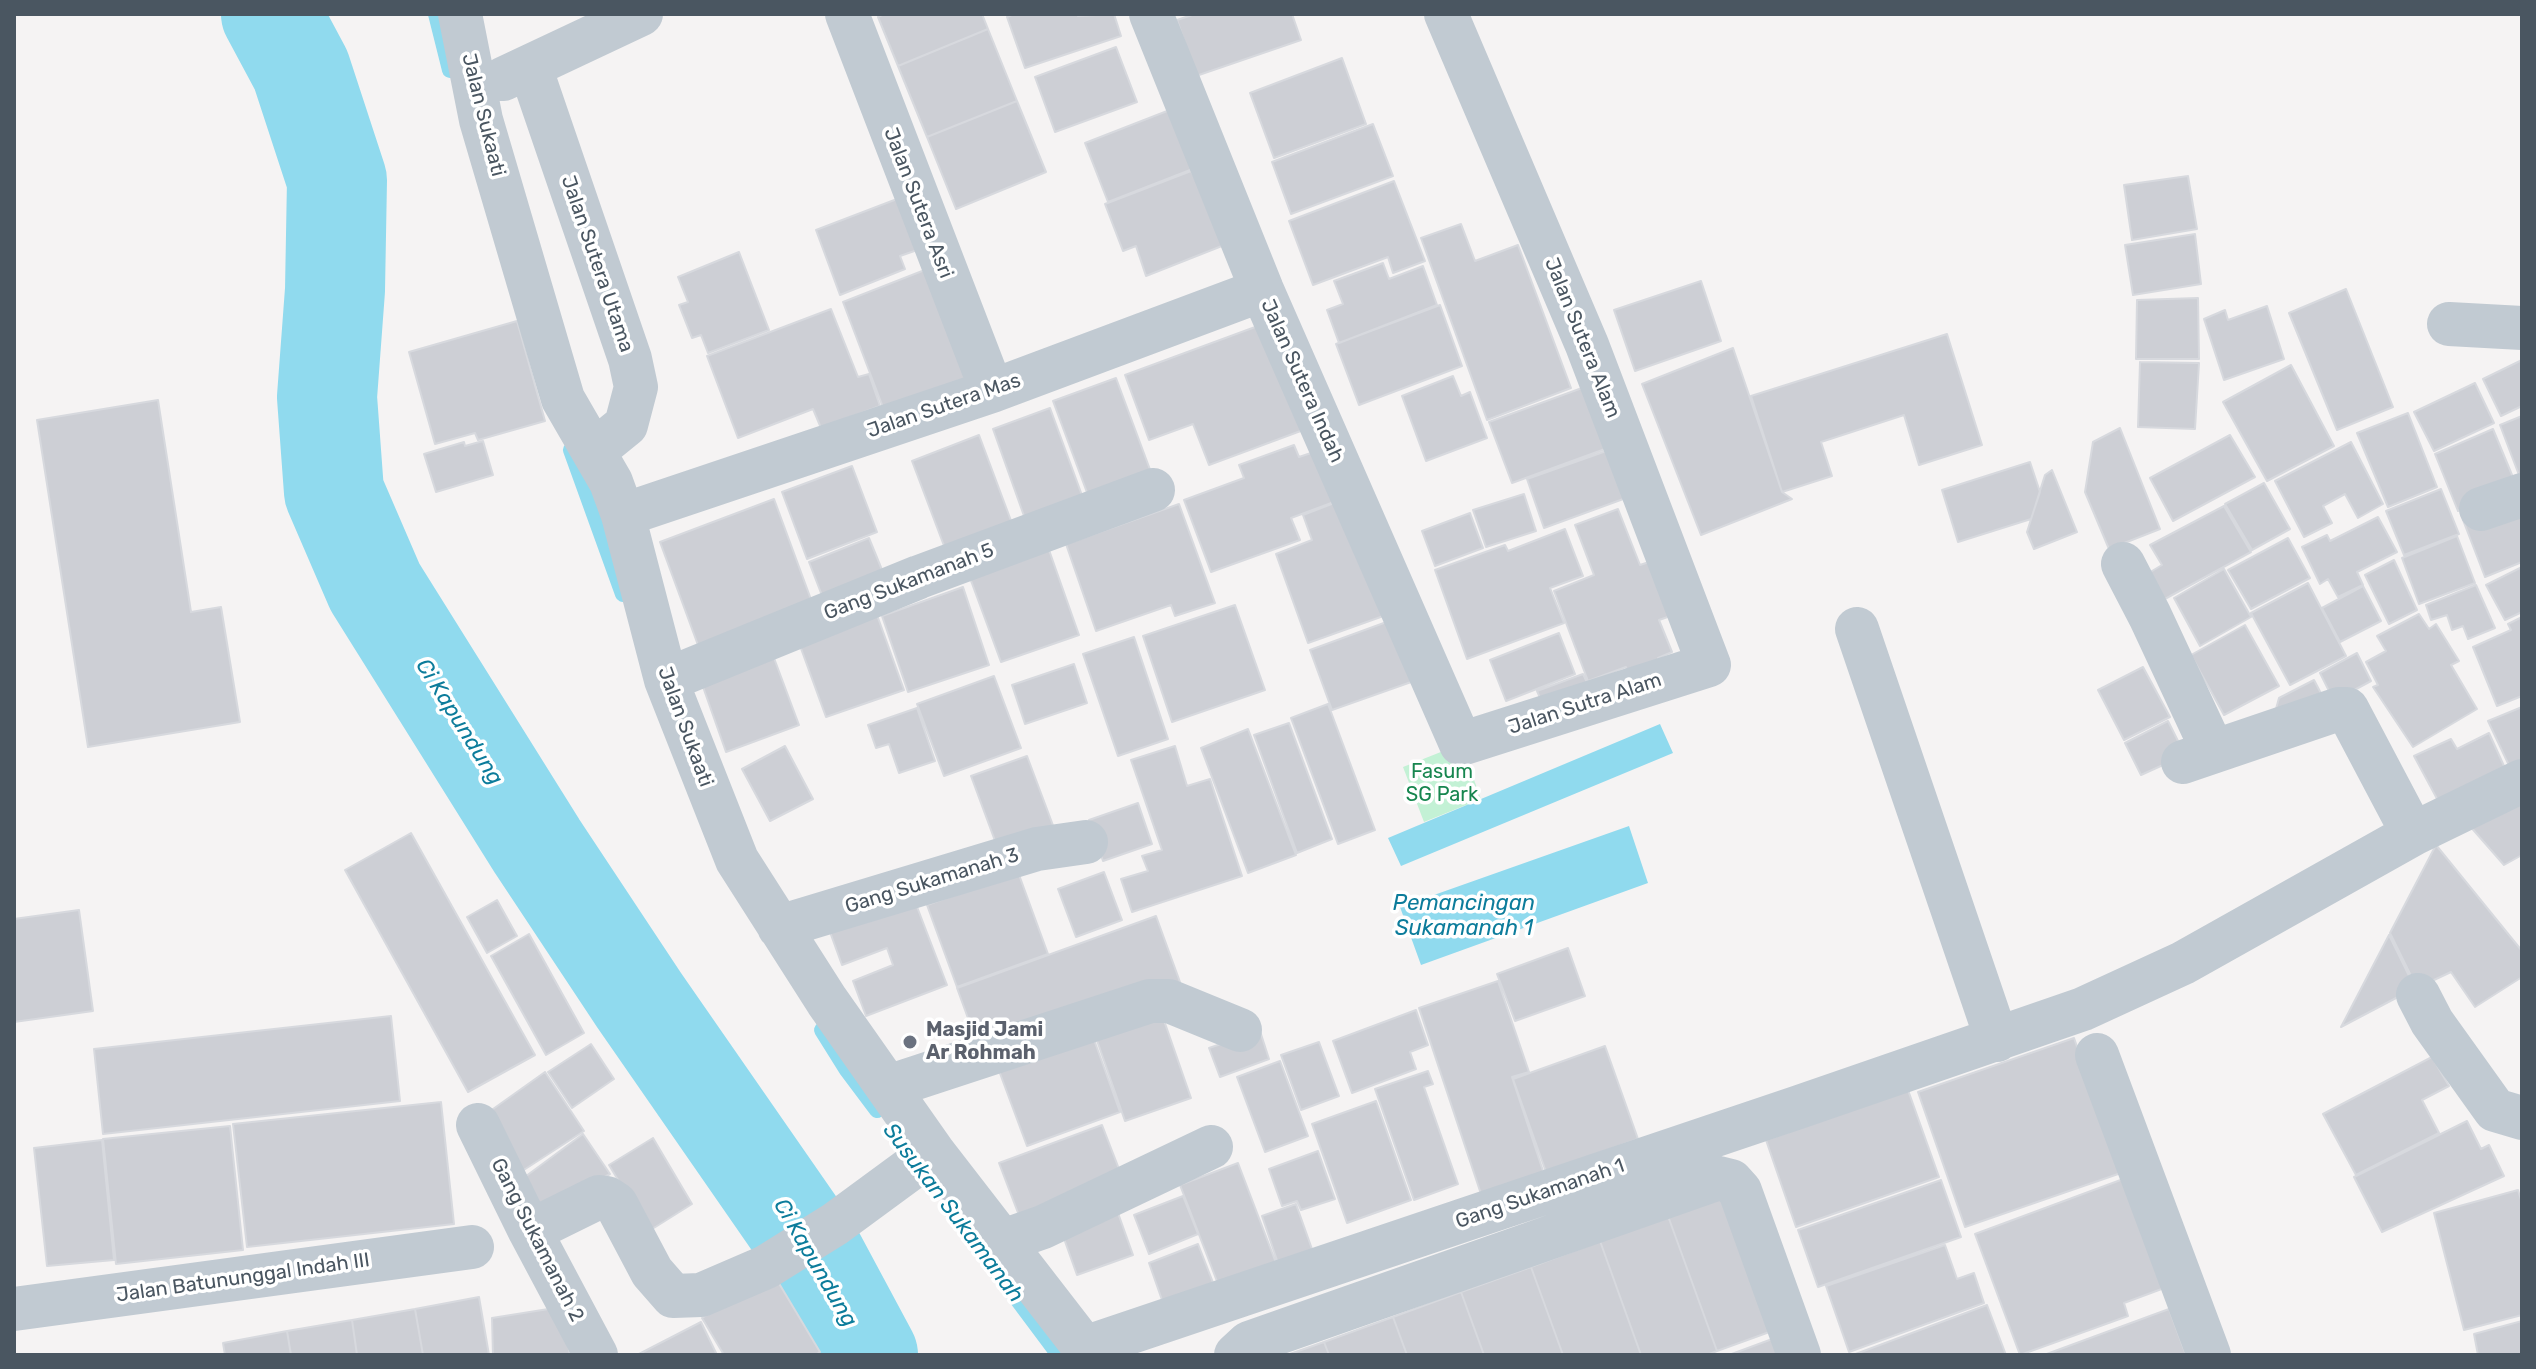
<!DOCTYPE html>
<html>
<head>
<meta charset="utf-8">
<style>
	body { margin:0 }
	#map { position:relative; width:2536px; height:1369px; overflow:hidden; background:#f5f3f3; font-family:Rubik,sans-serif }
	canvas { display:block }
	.frame { position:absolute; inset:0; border:16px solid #4a5661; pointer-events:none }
</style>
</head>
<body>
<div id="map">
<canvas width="2536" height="1369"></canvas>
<div class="frame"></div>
</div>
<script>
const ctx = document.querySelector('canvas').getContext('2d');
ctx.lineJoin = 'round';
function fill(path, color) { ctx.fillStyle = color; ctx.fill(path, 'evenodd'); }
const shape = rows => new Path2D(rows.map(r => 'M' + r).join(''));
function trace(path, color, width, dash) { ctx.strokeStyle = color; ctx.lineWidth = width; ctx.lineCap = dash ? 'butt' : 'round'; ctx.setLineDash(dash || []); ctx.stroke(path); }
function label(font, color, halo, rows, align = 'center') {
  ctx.font = font + ' Rubik,sans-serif'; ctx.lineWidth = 7; ctx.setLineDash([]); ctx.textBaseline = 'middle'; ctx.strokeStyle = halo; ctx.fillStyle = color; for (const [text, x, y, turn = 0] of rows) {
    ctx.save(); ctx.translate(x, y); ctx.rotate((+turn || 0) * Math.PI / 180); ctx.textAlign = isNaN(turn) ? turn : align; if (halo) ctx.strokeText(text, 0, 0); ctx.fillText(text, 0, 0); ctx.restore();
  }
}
const green = shape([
	[1461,744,1481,799,1424,822,1403,767]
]);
const water = shape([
	[1660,724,1673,753,1401,866,1388,838],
	[1629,826,1648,883,1421,965,1400,907]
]);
const stream = shape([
	[436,14,450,70],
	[571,450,623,594],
	[822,1030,847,1070,877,1110],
	[950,1209,1059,1355]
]);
const river = shape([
	[271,14,301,70,337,180,335,290,327,397,334,492,375,587,537,846,639,1000,809,1245,868,1355]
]);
const building = shape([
	[884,14,982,14,988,29,898,66,878,17,884,14],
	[1014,14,1077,14,1078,16,1114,14,1121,36,1025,68,1007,17,1014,14],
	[1195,14,1292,14,1301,40,1196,76,1177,20,1195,14],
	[988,29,1017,101,927,137,898,66,988,29],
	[1116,47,1137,102,1055,132,1035,77,1116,47],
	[1342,58,1366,124,1274,158,1250,93,1342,58],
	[1017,101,1046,172,956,209,927,137,1017,101],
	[1180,106,1203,165,1108,202,1085,143,1180,106],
	[1373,124,1393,176,1291,214,1272,162,1373,124],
	[1191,171,1232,242,1146,276,1136,246,1123,251,1105,204,1191,171],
	[2188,176,2197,229,2132,240,2124,185,2188,176],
	[1394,181,1425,261,1393,273,1388,257,1313,285,1289,221,1394,181],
	[897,199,923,248,900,256,905,269,840,295,816,230,897,199],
	[1461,224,1475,261,1518,245,1571,388,1487,420,1421,238,1461,224],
	[2195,234,2201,284,2133,295,2125,245,2195,234],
	[739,252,769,330,708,353,701,335,692,338,679,305,688,302,678,277,739,252],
	[1383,263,1389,279,1423,266,1437,305,1339,343,1327,310,1343,304,1334,281,1383,263],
	[935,266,977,374,884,410,843,302,935,266],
	[1701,281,1721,341,1635,371,1614,310,1701,281],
	[2346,289,2393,407,2337,430,2289,313,2346,289],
	[2198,298,2199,359,2136,359,2137,300,2198,298],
	[1440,305,1462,366,1359,405,1336,344,1440,305],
	[2267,306,2284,359,2224,380,2204,319,2225,310,2228,320,2267,306],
	[831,309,858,377,869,374,880,406,821,428,813,409,738,438,707,356,831,309],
	[517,321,545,421,478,440,475,433,435,444,409,352,517,321],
	[1266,323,1306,429,1209,465,1193,424,1149,440,1125,375,1266,323],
	[1947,334,1982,445,1919,465,1904,415,1821,442,1832,476,1782,492,1751,396,1947,334],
	[1733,348,1782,492,1792,499,1701,535,1642,384,1733,348],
	[2522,360,2522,406,2501,416,2483,379,2522,360],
	[2140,362,2199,363,2195,429,2138,427,2140,362],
	[2291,365,2334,446,2267,481,2223,402,2291,365],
	[1453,376,1461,396,1470,392,1487,438,1426,461,1402,396,1453,376],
	[1116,378,1155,483,1092,506,1053,401,1116,378],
	[2475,383,2494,423,2434,451,2414,412,2475,383],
	[1582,388,1605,449,1512,483,1489,422,1582,388],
	[158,400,191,612,221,607,240,722,88,747,37,420,158,400],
	[1050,408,1087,509,1029,530,993,429,1050,408],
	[2408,413,2437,487,2388,507,2357,433,2408,413],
	[2522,416,2522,483,2500,425,2522,416],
	[2120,428,2160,529,2109,549,2085,492,2093,442,2120,428],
	[2493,429,2517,487,2458,511,2435,454,2493,429],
	[979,435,1016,534,949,559,912,461,979,435],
	[2230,435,2255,477,2173,521,2150,478,2230,435],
	[483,441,493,475,436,492,424,454,464,442,465,446,483,441],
	[2351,442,2383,504,2358,518,2345,494,2323,506,2332,523,2304,537,2275,481,2351,442],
	[1294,445,1299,457,1314,452,1334,502,1291,518,1300,540,1211,572,1184,500,1244,478,1239,465,1294,445],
	[1609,450,1626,498,1544,528,1527,479,1609,450],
	[2030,462,2040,492,2031,519,1958,542,1942,490,2030,462],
	[852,466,877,532,807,559,782,492,852,466],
	[2052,470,2077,532,2034,549,2027,532,2045,475,2052,470],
	[2264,483,2290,529,2252,550,2225,504,2264,483],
	[2441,489,2459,534,2404,555,2386,511,2441,489],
	[1524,494,1536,531,1486,547,1473,510,1524,494],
	[1347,498,1389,614,1308,643,1276,554,1312,540,1303,515,1347,498],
	[774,499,816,613,702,656,660,542,774,499],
	[1179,504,1215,603,1175,616,1171,605,1096,631,1066,544,1179,504],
	[2224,506,2251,552,2163,600,2147,574,2162,565,2150,545,2224,506],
	[1618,509,1640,565,1658,559,1679,613,1659,620,1672,652,1658,658,1662,670,1631,681,1626,667,1588,681,1554,591,1594,575,1575,525,1618,509],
	[2522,509,2522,562,2485,577,2463,520,2522,509],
	[1470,513,1483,548,1435,566,1422,531,1470,513],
	[2378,517,2397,552,2357,572,2363,585,2338,597,2328,579,2320,584,2302,547,2327,535,2330,541,2378,517],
	[1565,529,1583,576,1550,588,1564,623,1467,659,1435,570,1505,545,1508,551,1565,529],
	[2457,536,2475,583,2419,604,2402,558,2457,536],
	[869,538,889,587,828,611,809,562,869,538],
	[2288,538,2310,578,2251,609,2228,570,2288,538],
	[1049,550,1079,635,1001,662,970,578,1049,550],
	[2394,560,2417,610,2389,624,2365,575,2394,560],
	[2522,567,2522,612,2505,620,2486,585,2522,567],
	[2224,569,2251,617,2200,646,2174,598,2224,569],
	[2308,583,2346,656,2290,685,2251,613,2308,583],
	[2476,585,2495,628,2468,639,2463,626,2452,630,2447,615,2431,620,2426,605,2476,585],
	[2363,586,2381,621,2340,642,2322,608,2363,586],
	[963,587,989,665,908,692,882,616,963,587],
	[1235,605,1265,690,1172,722,1143,636,1235,605],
	[2419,614,2429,629,2436,624,2459,661,2451,665,2477,709,2413,747,2373,687,2378,685,2366,662,2386,651,2377,636,2419,614],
	[877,615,904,690,826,717,799,643,877,615],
	[2522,617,2522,696,2497,706,2473,647,2511,630,2508,624,2522,617],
	[1392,620,1414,681,1332,710,1310,650,1392,620],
	[2245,625,2279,686,2224,715,2191,655,2245,625],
	[1559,633,1575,674,1506,701,1490,660,1559,633],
	[1134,637,1168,739,1118,756,1083,654,1134,637],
	[2357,653,2371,681,2334,701,2320,673,2357,653],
	[774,658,799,725,726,752,702,684,774,658],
	[1074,664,1087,703,1025,724,1012,685,1074,664],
	[2143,667,2170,717,2124,740,2098,690,2143,667],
	[1583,674,1591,691,1545,709,1537,691,1583,674],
	[994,676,1021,748,944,776,917,704,994,676],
	[2314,680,2325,701,2274,716,2279,698,2314,680],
	[1328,704,1375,830,1338,844,1291,718,1328,704],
	[2522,707,2522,773,2514,776,2488,721,2522,707],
	[917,708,935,761,899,773,889,744,876,748,868,725,917,708],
	[2168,721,2185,755,2141,775,2125,743,2168,721],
	[1289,723,1332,839,1297,853,1254,735,1289,723],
	[1248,729,1296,855,1248,873,1201,748,1248,729],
	[2489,733,2509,777,2442,808,2414,756,2451,739,2457,749,2489,733],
	[785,746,813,799,770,821,742,769,785,746],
	[1175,746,1187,786,1210,779,1242,876,1132,912,1121,879,1148,871,1142,856,1162,850,1131,760,1175,746],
	[1027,756,1057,836,1001,857,971,776,1027,756],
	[2522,793,2522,855,2504,865,2469,825,2522,793],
	[1138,803,1152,844,1103,861,1089,820,1138,803],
	[411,833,535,1055,468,1092,345,870,411,833],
	[2436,845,2522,951,2522,977,2475,1007,2451,972,2417,988,2390,933,2436,845],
	[1018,872,1048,954,957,987,927,905,1018,872],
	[1104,872,1122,920,1076,937,1058,889,1104,872],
	[914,899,947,985,866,1016,853,981,893,965,887,948,842,965,830,932,914,899],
	[497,900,517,936,487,953,467,917,497,900],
	[79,910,93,1011,14,1022,14,919,79,910],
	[1156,916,1180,982,981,1054,957,988,1156,916],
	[529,934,584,1033,546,1055,491,956,529,934],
	[2389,935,2415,988,2341,1027,2389,935],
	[1568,948,1585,996,1515,1021,1497,974,1568,948],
	[1498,981,1529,1072,1512,1077,1544,1174,1481,1194,1419,1008,1498,981],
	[1159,1006,1191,1098,1125,1121,1093,1029,1159,1006],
	[1416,1010,1428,1045,1410,1052,1416,1069,1352,1093,1333,1041,1416,1010],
	[391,1016,400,1101,103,1134,94,1049,391,1016],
	[1260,1031,1269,1059,1220,1077,1209,1048,1260,1031],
	[1092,1034,1120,1112,1027,1146,998,1068,1092,1034],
	[2074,1038,2121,1173,1965,1227,1918,1092,2074,1038],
	[1319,1042,1339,1096,1301,1110,1281,1055,1319,1042],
	[591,1044,614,1079,572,1108,548,1072,591,1044],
	[1605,1046,1638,1139,1546,1172,1513,1079,1605,1046],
	[2432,1057,2449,1086,2422,1100,2439,1133,2356,1175,2323,1114,2432,1057],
	[1280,1061,1308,1136,1265,1152,1237,1077,1280,1061],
	[1428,1071,1433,1084,1424,1087,1458,1184,1414,1200,1375,1089,1428,1071],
	[545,1072,584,1131,516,1175,486,1114,545,1072],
	[1908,1090,1939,1177,1796,1227,1766,1140,1908,1090],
	[1376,1101,1411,1200,1347,1223,1312,1124,1376,1101],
	[441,1102,454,1224,247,1247,233,1124,441,1102],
	[2467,1121,2481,1149,2489,1145,2504,1176,2382,1232,2354,1177,2467,1121],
	[1102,1125,1126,1187,1023,1226,999,1163,1102,1125],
	[230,1126,243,1250,116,1264,103,1139,230,1126],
	[583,1134,610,1174,537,1214,518,1182,583,1134],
	[653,1138,692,1204,649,1231,609,1165,653,1138],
	[102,1140,114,1260,47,1266,34,1148,102,1140],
	[1318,1151,1335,1199,1301,1210,1297,1201,1282,1206,1269,1169,1318,1151],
	[1238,1163,1281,1276,1223,1297,1180,1185,1238,1163],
	[2126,1178,2167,1287,2124,1303,2128,1316,2020,1355,1975,1234,2126,1178],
	[1941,1180,1961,1237,1818,1287,1798,1230,1941,1180],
	[2518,1190,2522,1203,2522,1315,2464,1330,2434,1213,2518,1190],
	[1737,1191,1786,1326,1717,1351,1668,1216,1737,1191],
	[1183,1196,1198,1234,1149,1254,1134,1215,1183,1196],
	[1296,1204,1318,1266,1283,1278,1262,1216,1296,1204],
	[1118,1213,1133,1255,1077,1275,1062,1233,1118,1213],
	[1668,1216,1717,1351,1707,1355,1641,1355,1600,1241,1668,1216],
	[1600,1241,1641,1355,1563,1355,1531,1267,1600,1241],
	[1198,1244,1219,1298,1168,1317,1149,1263,1198,1244],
	[1945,1245,1957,1279,1974,1273,1984,1303,1849,1352,1826,1286,1945,1245],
	[1531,1267,1563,1355,1484,1355,1461,1292,1531,1267],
	[774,1275,820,1352,815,1355,724,1355,702,1318,774,1275],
	[1461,1292,1484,1355,1407,1355,1393,1317,1461,1292],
	[479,1297,489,1355,423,1355,415,1309,479,1297],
	[1987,1305,2006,1355,1853,1355,1987,1305],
	[561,1307,570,1355,493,1355,492,1318,561,1307],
	[415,1309,423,1355,357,1355,352,1320,415,1309],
	[2169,1309,2186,1355,2044,1355,2169,1309],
	[1393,1317,1407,1355,1329,1355,1324,1342,1393,1317],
	[352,1320,357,1355,291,1355,287,1331,352,1320],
	[2522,1321,2522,1355,2478,1355,2474,1334,2522,1321],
	[701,1322,717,1355,637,1355,701,1322],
	[287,1331,291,1355,225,1355,223,1343,287,1331],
	[1783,1335,1790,1355,1729,1355,1783,1335],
	[1324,1342,1329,1355,1287,1355,1324,1342]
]);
const minor = shape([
	[460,14,481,120,563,399,611,482,623,515,666,680,737,860,827,1001,933,1152,1090,1355],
	[847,14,992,391],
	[1151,14,1262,290,1461,744,1709,665,1587,345,1446,14],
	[530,67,630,359,636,387,626,425,594,451],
	[503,79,641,14],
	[2449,324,2522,328],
	[2481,509,2522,495],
	[623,515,992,391,1262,290],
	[2123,564,2150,616,2213,751],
	[1857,629,1997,1040],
	[666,680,919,577,1153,490],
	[2183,762,2339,709,2347,709,2413,834],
	[779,927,1037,849,1086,842],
	[2418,995,2432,1022,2495,1110,2522,1118],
	[2097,1055,2209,1355],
	[888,1087,1150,1001,1169,1001,1240,1030],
	[478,1125,530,1231,596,1355],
	[530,1231,599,1197,607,1198,616,1204,652,1272,673,1296,701,1295,766,1267,835,1224,933,1152],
	[1003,1241,1043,1227,1211,1147],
	[14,1309,472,1247],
	[1084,1348,1796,1108,2083,1009,2183,963,2413,834,2522,781],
	[1236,1355,1249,1343,1719,1178,1731,1181,1740,1191,1799,1355]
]);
const markers = [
	[910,1042,8,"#6b7280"]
];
const streetNames = [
	["Jalan Sukaati",483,115,76],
	["Jalan Sutera Asri",918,203,69],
	["Jalan Sutera Utama",597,264,71],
	["Jalan Sutera Alam",1582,338,68],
	["Jalan Sutera Indah",1302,381,66],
	["Jalan Sutera Mas",944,406,-19],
	["Gang Sukamanah 5",909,582,-21],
	["Jalan Sutra Alam",1585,704,-18],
	["Jalan Sukaati",685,727,70],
	["Gang Sukamanah 3",932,881,-17],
	["Gang Sukamanah 1",1540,1194,-19],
	["Gang Sukamanah 2",537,1240,63],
	["Jalan Batununggal Indah III",243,1278,-8]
];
const parkNames = [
	["Fasum",1442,772],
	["SG Park",1442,795]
];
const worshipNames = [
	["Masjid Jami",926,1030],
	["Ar Rohmah",926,1053]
];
const waterNames = [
	["Ci Kapundung",459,722,58],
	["Pemancingan",1464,904],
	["Sukamanah 1",1464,929],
	["Susukan Sukamanah",953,1213,53],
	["Ci Kapundung",815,1263,60]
];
fill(green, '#c3f1d5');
fill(water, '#90daee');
trace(stream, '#90daee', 16);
trace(river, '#90daee', 100);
fill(building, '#cdcfd5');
trace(building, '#d7d9de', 2);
trace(minor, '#c1cad2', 44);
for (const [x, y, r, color] of markers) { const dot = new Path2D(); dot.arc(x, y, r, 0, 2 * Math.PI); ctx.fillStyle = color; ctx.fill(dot); trace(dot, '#fff', 3); }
label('20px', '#4a5661', '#fff', streetNames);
label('20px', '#17864f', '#fff', parkNames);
label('bold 20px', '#5b616d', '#fff', worshipNames, 'left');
label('italic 22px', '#0c7c9b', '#fff', waterNames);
</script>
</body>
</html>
